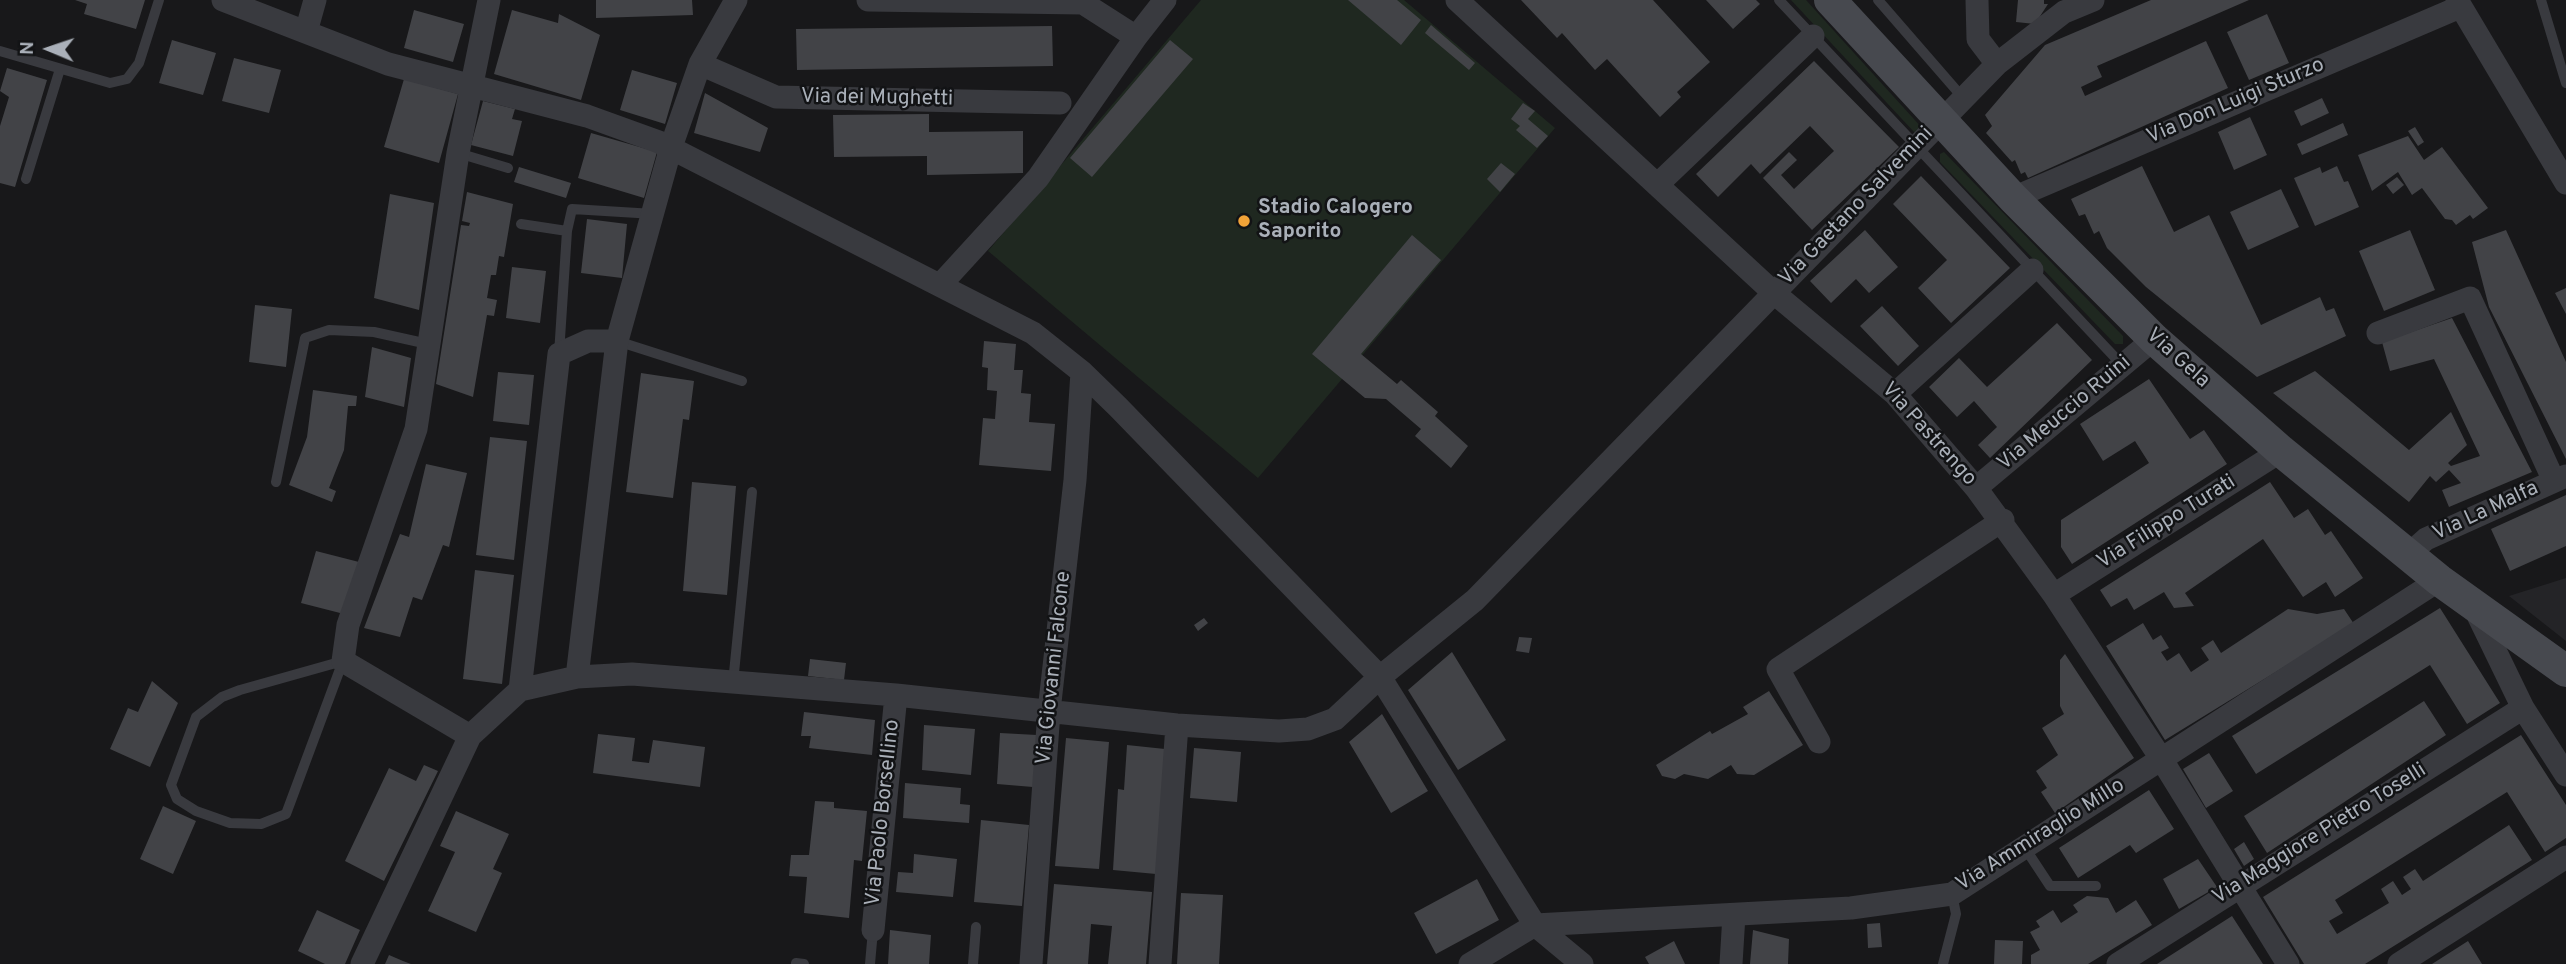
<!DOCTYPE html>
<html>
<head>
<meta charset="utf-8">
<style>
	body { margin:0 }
	#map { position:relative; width:2566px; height:964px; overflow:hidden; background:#18181a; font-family:Overpass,sans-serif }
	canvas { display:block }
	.north { position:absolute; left:14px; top:14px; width:70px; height:70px; -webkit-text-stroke:5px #121315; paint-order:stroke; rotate:272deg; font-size:19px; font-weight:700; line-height:28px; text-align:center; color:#aab0b9 }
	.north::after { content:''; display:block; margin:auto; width:24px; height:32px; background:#aab0b9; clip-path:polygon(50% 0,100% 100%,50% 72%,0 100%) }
</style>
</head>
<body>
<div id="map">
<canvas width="2566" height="964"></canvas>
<div class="north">N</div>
</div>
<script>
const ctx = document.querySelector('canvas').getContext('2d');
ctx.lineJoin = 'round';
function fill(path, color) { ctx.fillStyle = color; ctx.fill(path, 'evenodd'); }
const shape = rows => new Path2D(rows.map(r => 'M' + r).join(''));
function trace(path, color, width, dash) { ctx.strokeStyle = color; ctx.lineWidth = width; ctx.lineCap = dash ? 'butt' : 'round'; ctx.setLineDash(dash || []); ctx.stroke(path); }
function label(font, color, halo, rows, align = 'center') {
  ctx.font = font + ' Overpass,sans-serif'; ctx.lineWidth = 5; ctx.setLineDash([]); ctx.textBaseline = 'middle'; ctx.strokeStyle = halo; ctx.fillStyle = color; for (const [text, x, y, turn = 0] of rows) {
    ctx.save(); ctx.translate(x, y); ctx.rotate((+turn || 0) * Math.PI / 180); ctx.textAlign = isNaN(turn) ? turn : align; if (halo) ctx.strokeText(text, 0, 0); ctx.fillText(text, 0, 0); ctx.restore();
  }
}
const built = shape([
	[2566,578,2566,641,2509,596]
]);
const green = shape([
	[1201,0,1404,0,1555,128,1258,478,988,251],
	[1791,0,1806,0,1923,129,1917,134,1914,132],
	[1944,152,2123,336,2123,344,2115,344,1940,162,1940,154]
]);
const building = shape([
	[75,0,145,0,136,29,84,14,87,4],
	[596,0,692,0,693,15,596,18],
	[1348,0,1397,0,1421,20,1401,45],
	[1521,0,1653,0,1710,62,1677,92,1681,97,1660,117,1607,59,1595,70,1562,33,1557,38],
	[1706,0,1756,0,1760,4,1733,29],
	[2018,0,2044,0,2044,4,2048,4,2035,24,2016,22],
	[2151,0,2249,0,2097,66,2102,77,2081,87,2085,96,2206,41,2228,88,2028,178,2025,172,2021,174,2015,160,2012,162,1986,133,1992,126,1985,115,2045,45],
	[414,10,464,24,453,62,404,48],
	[512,10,558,23,559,14,600,35,581,100,494,74],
	[2267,14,2289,63,2249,80,2227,32],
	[1431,25,1475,63,1469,70,1425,33],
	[1052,26,1053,66,797,70,796,29],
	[172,40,216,53,203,95,159,83],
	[1170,40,1193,59,1092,177,1070,158],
	[234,58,281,70,269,113,222,101],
	[1814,61,1899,147,1812,230,1763,178,1789,152,1797,160,1781,175,1794,189,1834,151,1810,126,1760,174,1751,164,1718,197,1696,174],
	[7,68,47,80,15,187,0,183,0,126,9,97,0,91],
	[632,70,677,83,665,124,620,110],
	[404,79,458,94,439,163,384,147],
	[705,93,768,128,760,152,694,133],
	[2322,98,2329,113,2301,126,2294,111],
	[483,101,515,109,512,119,522,121,513,156,471,145],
	[1523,103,1535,111,1528,119,1548,136,1537,148,1516,130,1520,126,1511,119],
	[929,114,929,132,1023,131,1023,173,927,175,927,156,834,157,833,115],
	[2250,117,2267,155,2234,170,2218,132],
	[2343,123,2348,135,2302,155,2297,144],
	[2415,127,2424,142,2418,146,2408,131],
	[591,133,657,152,644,198,578,178],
	[2408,136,2424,160,2442,147,2488,208,2473,219,2470,215,2456,225,2452,220,2445,219,2422,188,2412,195,2398,172,2372,191,2358,155],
	[1501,163,1515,174,1500,192,1487,179],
	[2142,166,2174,232,2209,215,2261,325,2320,297,2326,311,2334,308,2346,336,2257,377,2146,287,2107,248,2099,231,2094,234,2085,214,2079,216,2071,199],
	[2337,166,2344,182,2348,181,2359,207,2315,226,2294,178,2320,167,2322,173],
	[519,167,571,183,566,198,514,182],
	[1921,176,2010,268,1951,323,1918,288,1947,260,1893,204],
	[2397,177,2404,185,2393,194,2386,185],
	[2281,189,2299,227,2248,250,2230,212],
	[467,192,513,204,504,257,499,256,496,275,491,275,487,298,497,300,494,316,487,315,473,397,436,384,461,225,469,226,470,223,462,221],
	[390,194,434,203,419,310,374,298],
	[587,219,627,224,622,278,581,273],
	[1865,230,1898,267,1869,293,1856,279,1831,303,1810,281],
	[2410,230,2435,290,2384,311,2359,251],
	[2506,230,2566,362,2566,459,2489,307,2472,242],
	[1412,235,1441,260,1361,354,1397,384,1401,380,1438,412,1435,416,1468,446,1451,468,1415,436,1421,429,1386,399,1365,398,1312,354],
	[512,267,546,271,540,323,506,318],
	[2566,288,2566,314,2555,293],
	[255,305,292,309,286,367,249,362],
	[1882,306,1919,346,1898,366,1860,326],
	[2452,318,2532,472,2449,507,2442,490,2461,483,2449,470,2436,482,2430,476,2409,502,2273,393,2315,371,2409,450,2451,412,2467,445,2448,463,2451,466,2480,456,2434,359,2390,371,2382,342],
	[2057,323,2092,360,1990,458,1978,445,1997,427,1974,401,1957,417,1929,387,1959,358,1987,387],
	[984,341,1016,344,1014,370,1023,370,1021,393,1031,394,1029,422,1055,424,1051,471,979,465,983,418,995,419,997,391,987,390,988,368,982,367],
	[372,347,411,358,404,407,365,397],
	[498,372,534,375,529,425,493,421],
	[641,373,694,381,689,420,683,419,673,498,626,492],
	[2149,379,2190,439,2204,430,2227,464,2072,564,2061,547,2061,520,2149,463,2135,441,2103,461,2080,424],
	[313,390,357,396,356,406,348,406,344,450,329,488,336,491,332,502,289,485,307,437],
	[490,437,527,441,514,560,476,555],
	[426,464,467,473,449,547,443,545,422,600,413,597,400,637,364,628,400,534,409,537],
	[692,482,736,486,727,595,683,591],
	[2270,482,2294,518,2308,509,2325,535,2331,531,2363,578,2335,597,2326,582,2303,597,2263,539,2185,593,2194,606,2174,608,2164,592,2134,610,2127,598,2111,607,2100,590],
	[2566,495,2566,546,2510,571,2491,529],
	[316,551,359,562,344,614,301,603],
	[475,570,514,575,502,684,463,679],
	[2440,608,2500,703,2467,724,2430,665,2256,774,2232,736],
	[2288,609,2317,614,2344,609,2354,624,2165,740,2106,646,2143,623,2153,640,2161,635,2169,648,2161,652,2167,661,2179,653,2191,672,2209,660,2201,648,2213,640,2221,653],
	[1204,618,1208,623,1198,631,1194,625],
	[1519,637,1532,638,1529,653,1516,651],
	[1452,652,1506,740,1458,770,1408,690],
	[2065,654,2134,758,2055,813,2041,792,2047,788,2036,771,2058,755,2042,728,2064,714,2060,706,2060,660],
	[810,659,846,663,844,680,808,676],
	[152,681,178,703,150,767,110,749,128,708,138,712],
	[1769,691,1803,745,1754,775,1737,774,1731,765,1708,779,1684,774,1675,779,1662,776,1656,765,1710,731,1712,734,1748,714,1743,707],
	[2424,701,2446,735,2267,853,2244,816],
	[804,712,875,720,872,755,809,748,811,736,801,736],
	[1382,714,1428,791,1391,813,1349,742],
	[924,725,975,729,971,775,922,770],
	[1000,733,1037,735,1033,787,997,784],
	[598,734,635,738,632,761,649,763,653,740,705,747,700,787,593,773],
	[2521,735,2566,805,2566,838,2545,852,2507,792,2335,900,2343,913,2329,921,2337,934,2389,903,2381,889,2393,881,2402,895,2411,889,2403,877,2415,869,2423,881,2509,825,2532,860,2365,964,2304,964,2263,897],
	[1066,738,1109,742,1099,869,1055,866],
	[1127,745,1165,749,1156,874,1113,870,1118,789,1124,790],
	[1194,748,1241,752,1237,802,1190,798],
	[2209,753,2233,791,2206,808,2183,769],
	[424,765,438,771,384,881,345,861,389,768,416,781],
	[905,783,961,788,960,804,970,805,969,823,903,818],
	[2149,790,2174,829,2136,853,2130,845,2078,878,2059,848],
	[815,801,834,802,834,808,867,811,862,861,854,860,849,918,804,913,807,877,789,876,791,855,809,855],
	[163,806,196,821,173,874,140,859],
	[456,811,509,834,493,869,502,873,476,932,428,911,455,852,440,846],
	[981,820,1029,825,1022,906,974,902],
	[2244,842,2254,859,2244,866,2234,849],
	[914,854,957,859,953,897,896,892,898,872,913,873],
	[2198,859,2217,887,2179,909,2163,879],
	[1477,879,1499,920,1436,954,1414,913],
	[1054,884,1152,892,1146,964,1108,964,1112,926,1091,924,1088,964,1047,964],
	[1181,893,1223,895,1219,964,1177,964],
	[2087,896,2108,898,2116,913,2136,900,2152,925,2088,964,2031,964,2031,955,2040,950,2030,932,2040,927,2036,921,2053,910,2061,923,2078,912,2073,905],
	[317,910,360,930,345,964,325,964,298,951],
	[2232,916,2263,964,2157,964],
	[1880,923,1882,947,1868,948,1867,924],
	[890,930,931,935,929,964,888,964],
	[1753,930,1789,939,1788,964,1750,964],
	[1995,940,2023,941,2022,964,1994,964],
	[1674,941,1685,964,1649,964,1645,957],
	[2468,941,2482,964,2432,964],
	[389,955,403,961,411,964,385,964]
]);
const service = shape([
	[1779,0,2123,366],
	[1878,0,1964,99],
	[2541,0,2566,83],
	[0,51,110,83,127,79,139,63,159,0],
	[458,153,508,168],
	[26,179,60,69],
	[521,224,567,231,559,354],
	[567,231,572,209,654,214],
	[617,341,742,381],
	[276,482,305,338,329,330,374,332,428,344],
	[343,661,286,814,261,824,230,823,196,811,177,799,171,785,196,717,222,697,240,690,343,661],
	[733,683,752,492],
	[2023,845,2050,886,2096,886],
	[796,963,804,964],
	[870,964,873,930],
	[973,964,976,927],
	[1943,964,1956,914,1952,894]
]);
const minor = shape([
	[223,0,388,64,587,116,659,142,1033,333,1082,372,1118,407,1380,677,1535,925,1582,964],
	[868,0,1083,3,1136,37],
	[1457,0,1774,293,1895,394,1976,488,2054,595,2162,760,2288,964],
	[1977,0,1978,39,1997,64],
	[2457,0,2566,183],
	[306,32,315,0],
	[700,64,776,97,1060,103],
	[1657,185,1813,36],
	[2013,198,2460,7],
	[941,284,1038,178,1136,37,1165,0],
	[2378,333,2470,298,2554,481],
	[1895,394,2032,270],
	[1976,488,2154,339],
	[2409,554,2426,539,2566,476],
	[2054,595,2281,451],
	[2474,607,2523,708,2566,775],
	[577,677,617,341,671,147,700,64,736,0],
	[520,690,559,354,588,341,617,341],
	[470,736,343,661,348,625,416,429,458,153,489,0],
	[1819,742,1778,669,2003,520],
	[873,930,896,695],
	[362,964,470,736,520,690,577,677,632,674,896,695,1177,725,1279,731,1308,729,1335,719,1380,677,1475,600,1997,64,2064,12,2093,0],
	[1031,964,1049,711,1075,480,1082,372],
	[1160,964,1177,725],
	[1470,964,1535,925,1851,908,1952,894,2439,580],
	[1731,964,1734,915],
	[2118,964,2523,708],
	[2399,964,2566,857]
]);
const secondary = shape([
	[1830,0,2013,198,2154,339,2281,451,2439,580,2566,671]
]);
const markers = [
	[1244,221,7,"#f1a338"]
];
const streetNames = [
	["Via dei Mughetti",877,99,1],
	["Via Don Luigi Sturzo",2236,102,-23],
	["Via Gaetano Salvemini",1857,207,-46],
	["Via Gela",2177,359,42],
	["Via Meuccio Ruini",2065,414,-40],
	["Via Pastrengo",1928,435,48],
	["Via La Malfa",2486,512,-25],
	["Via Filippo Turati",2167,523,-32],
	["Via Giovanni Falcone",1055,668,-84],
	["Via Paolo Borsellino",884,813,-84],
	["Via Maggiore Pietro Toselli",2320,835,-32],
	["Via Ammiraglio Millo",2041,836,-32]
];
const poiNames = [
	["Stadio Calogero",1258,209],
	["Saporito",1258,233]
];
fill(built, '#242427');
fill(green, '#1f2820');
fill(building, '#424347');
trace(service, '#393a3f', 10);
trace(minor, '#393a3f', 23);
trace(secondary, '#47494f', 32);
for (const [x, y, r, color] of markers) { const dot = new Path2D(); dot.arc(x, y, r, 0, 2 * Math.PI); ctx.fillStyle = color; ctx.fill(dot); trace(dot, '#121315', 2.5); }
label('21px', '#aab0b9', '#121315', streetNames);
label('bold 21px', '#aab0b9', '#121315', poiNames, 'left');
</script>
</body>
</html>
